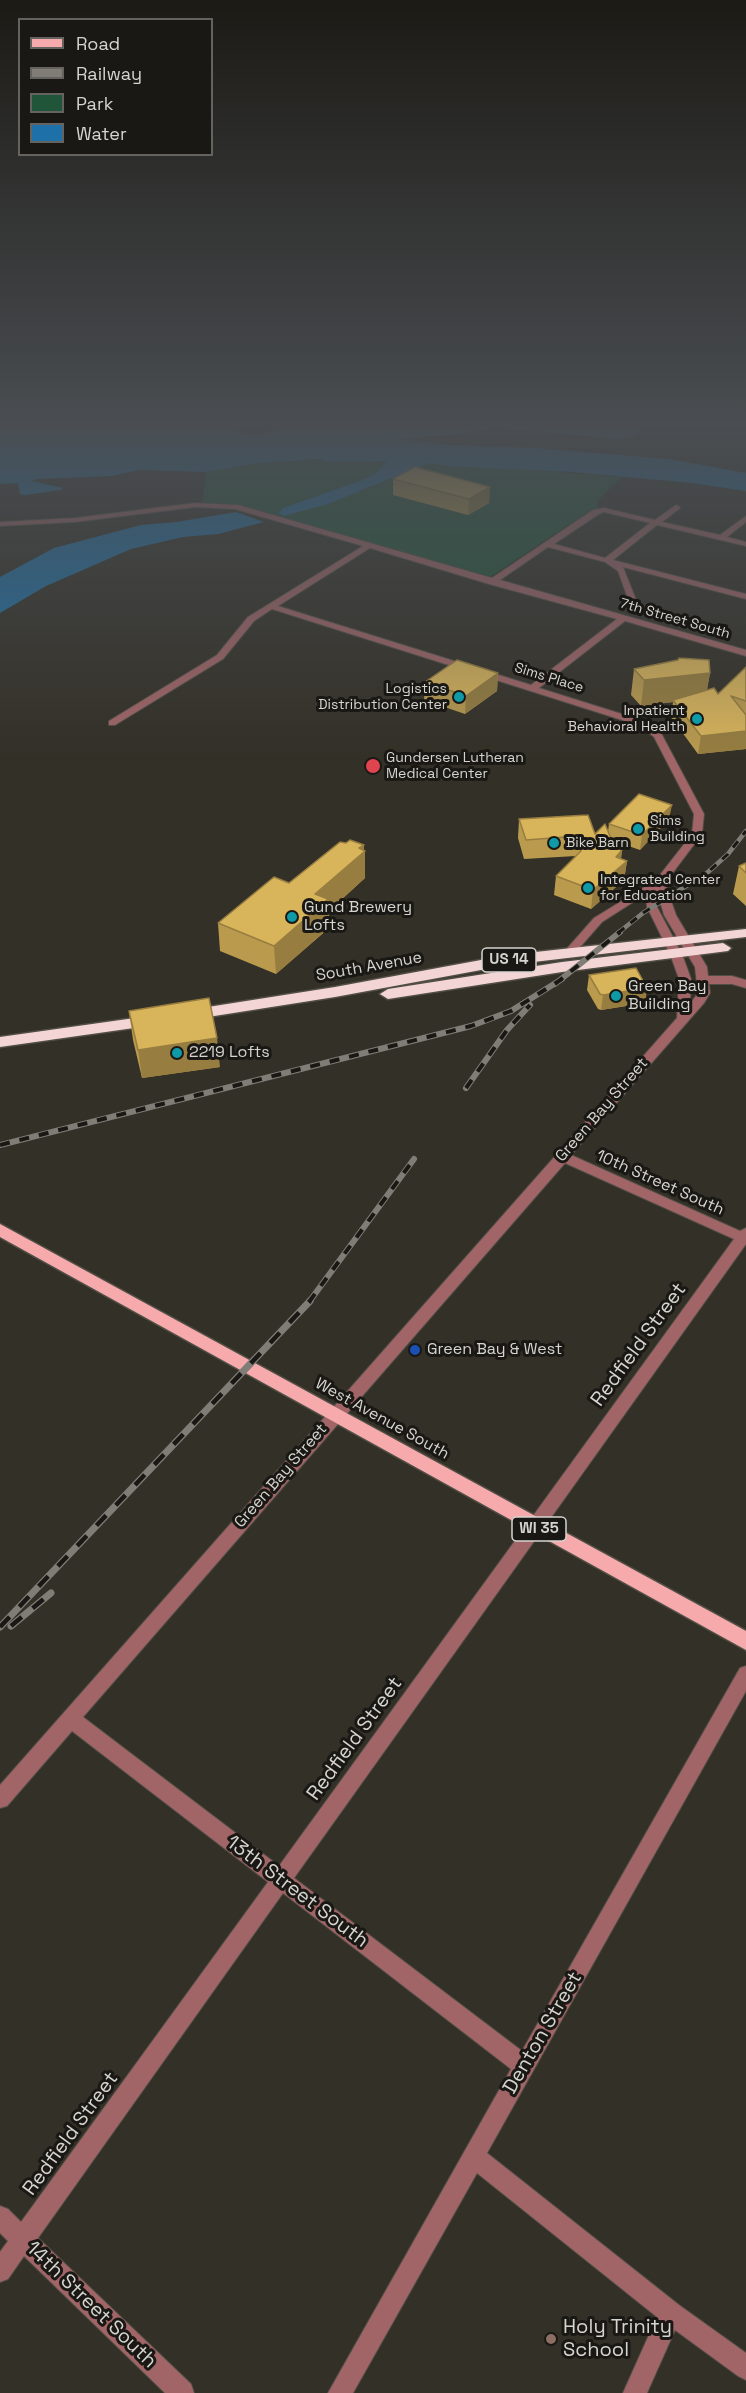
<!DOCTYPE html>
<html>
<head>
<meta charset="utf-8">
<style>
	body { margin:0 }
	#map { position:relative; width:746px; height:2393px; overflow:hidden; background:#333027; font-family:"Space Grotesk",sans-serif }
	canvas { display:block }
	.legend { position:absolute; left:18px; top:18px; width:195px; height:138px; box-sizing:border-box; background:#191814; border:2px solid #65635f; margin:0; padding:8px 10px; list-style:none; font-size:18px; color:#d6d4cf }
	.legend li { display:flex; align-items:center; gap:12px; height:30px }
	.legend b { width:30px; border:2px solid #65635f }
</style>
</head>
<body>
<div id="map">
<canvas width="746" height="2393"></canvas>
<ul class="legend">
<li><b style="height:8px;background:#f6aaab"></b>Road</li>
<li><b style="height:8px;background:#7f7d76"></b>Railway</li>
<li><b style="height:16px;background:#20553a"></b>Park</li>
<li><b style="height:16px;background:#1e71a8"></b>Water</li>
</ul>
</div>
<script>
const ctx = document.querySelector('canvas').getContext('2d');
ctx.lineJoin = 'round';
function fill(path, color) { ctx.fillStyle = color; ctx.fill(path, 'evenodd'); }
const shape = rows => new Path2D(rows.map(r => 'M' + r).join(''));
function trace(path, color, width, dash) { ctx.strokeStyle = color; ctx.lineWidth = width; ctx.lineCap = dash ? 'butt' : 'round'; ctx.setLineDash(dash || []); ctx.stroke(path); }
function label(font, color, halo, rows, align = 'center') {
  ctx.font = font + ' "Space Grotesk",sans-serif'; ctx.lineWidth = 6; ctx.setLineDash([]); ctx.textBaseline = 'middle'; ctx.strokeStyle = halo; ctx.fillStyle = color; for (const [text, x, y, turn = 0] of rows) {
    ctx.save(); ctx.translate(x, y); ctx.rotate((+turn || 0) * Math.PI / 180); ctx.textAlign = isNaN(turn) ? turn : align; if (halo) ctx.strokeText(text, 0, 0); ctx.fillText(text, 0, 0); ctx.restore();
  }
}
const green = shape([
	[305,459,328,462,387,461,376,473,365,479,283,508,362,491,404,471,429,462,622,477,599,499,597,505,599,508,592,509,490,577,243,506,202,502,206,472,260,463]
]);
const water = shape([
	[0,426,241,426,239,427,240,432,257,436,274,429,297,426,644,426,636,436,618,439,495,428,461,434,396,439,450,445,537,448,669,459,746,473,746,491,692,483,572,472,448,466,429,463,328,504,284,516,279,513,283,508,365,479,376,473,387,461,328,462,318,459,260,463,206,472,139,470,112,476,36,479,32,481,63,488,60,490,25,495,20,494,18,483,0,484],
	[236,512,264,522,218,534,183,537,131,549,46,586,0,613,0,577,54,548,141,525,176,522]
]);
const minor = shape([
	[195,503,238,505,492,578,593,510,604,508,655,520,676,505,680,507,679,509,662,522,720,535,746,516,746,522,727,537,746,542,746,546,657,525,613,560,746,594,746,599,623,567,638,605,631,607,618,571,605,562,548,547,500,580,746,650,746,656,625,621,539,688,628,716,650,725,661,733,704,814,702,834,665,883,676,915,707,967,708,976,732,976,746,980,746,988,732,984,709,984,710,993,704,1003,571,1155,740,1231,746,1228,746,1244,294,1878,522,2051,740,1668,746,1666,746,1691,487,2153,679,2305,746,2353,746,2380,738,2376,675,2330,647,2393,623,2393,657,2317,477,2173,353,2393,328,2393,511,2069,283,1893,38,2238,191,2384,194,2393,165,2393,24,2256,8,2279,0,2282,0,2252,8,2241,0,2233,0,2206,8,2209,21,2222,268,1882,72,1731,7,1806,0,1808,0,1785,677,1018,679,979,670,954,647,907,646,898,649,892,602,922,574,954,566,954,564,952,594,918,656,880,692,834,694,814,654,737,644,729,622,720,272,609,254,621,223,659,115,725,109,725,109,721,217,655,248,617,363,546,235,509,195,507,75,522,0,526,0,522,75,518,195,503],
	[604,512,650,523,605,558,554,544,599,514,604,512],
	[370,548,489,584,617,619,531,685,278,606,370,548],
	[658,895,664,915,695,967,698,993,690,1004,691,979,682,954,657,907,658,895],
	[565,1163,734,1239,279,1866,83,1717,565,1163]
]);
const major = shape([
	[0,1224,746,1631,746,1650,0,1237,0,1224]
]);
const highway = shape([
	[746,929,746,937,508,965,335,997,189,1020,181,1015,189,1010,335,987,508,955,746,929],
	[723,943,731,948,728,951,562,972,388,999,380,994,388,989,562,962,723,943],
	[156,1015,162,1016,164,1020,162,1024,0,1047,0,1037,156,1015]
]);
const railFar2 = shape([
	[618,933,643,913,707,873,728,854,746,831]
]);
const railFar1 = shape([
	[555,984,620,932],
	[466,1088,507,1030,530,1005],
	[0,1145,471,1026,511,1011,562,979],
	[309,1302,414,1159]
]);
const rail = shape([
	[11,1626,51,1593],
	[0,1627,310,1301]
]);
const wall = shape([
	[393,479,490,487,489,503,468,515,393,495],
	[746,667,746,749,698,754,671,717,673,702,641,706,631,695,634,669,710,673,707,690,718,694],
	[498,673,497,691,465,714,424,700,425,682],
	[519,819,595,834,608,831,609,824,669,819,640,850,611,840,615,848,622,850,621,859,627,861,624,880,591,909,554,895,556,876,576,856,524,859,518,838],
	[346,843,364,845,364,850,365,851,365,878,329,911,329,928,276,974,220,951,218,923,289,883],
	[746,863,746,906,733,894,739,866],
	[589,975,647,988,645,1003,601,1010,598,1009,587,990],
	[129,1011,220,1067,142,1078,133,1040]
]);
const shadedWall = shape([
	[490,487,489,503,468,515,469,499],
	[498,673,497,691,465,714,466,696],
	[710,673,705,699,673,700,673,702,641,706,644,680],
	[746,731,746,749,698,754,701,736],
	[672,805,669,819,640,850,642,835],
	[364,845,364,852,365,851,365,878,329,911,329,928,276,974,274,946,315,894],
	[622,850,620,866,627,861,624,880,591,909,593,890,616,857],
	[647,988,645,1003,601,1010,603,995],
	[217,1038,220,1067,142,1078,138,1050]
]);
const building = shape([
	[415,467,490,487,469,499,393,479,415,467],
	[679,658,709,660,710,673,644,680,634,669,678,660,679,658],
	[457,660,498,673,466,696,425,682,457,660],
	[746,667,746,701,731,696,746,715,746,731,701,736,673,700,714,688,718,694,746,667],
	[639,794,672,805,642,835,609,824,639,794],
	[588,815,595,834,605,824,615,848,622,850,616,857,627,861,593,890,556,876,581,851,578,836,526,840,519,819,588,815],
	[350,840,364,845,359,848,365,851,315,894,328,899,274,946,218,923,274,877,289,883,340,842,346,843,350,840],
	[746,863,746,873,739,866,746,863],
	[636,968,647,988,603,995,600,994,589,975,636,968],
	[209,998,217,1038,138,1050,129,1011,209,998]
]);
const markers = [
	[459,697,6,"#0f9aa8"],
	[697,719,6,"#0f9aa8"],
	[373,766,8,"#e0444e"],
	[638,829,6,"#0f9aa8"],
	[554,843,6,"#0f9aa8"],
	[588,888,6,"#0f9aa8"],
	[292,917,6,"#0f9aa8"],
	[616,996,6,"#0f9aa8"],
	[177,1053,6,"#0f9aa8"],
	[415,1350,6,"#1a4fb4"],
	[551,2339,6,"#8d6e63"]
];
const farStreetnames = [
	["7th Street South",675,619,16],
	["Sims Place",549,678,17]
];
const farPoinames = [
	["Logistics",447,689,"right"],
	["Distribution Center",447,705,"right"],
	["Inpatient",685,711,"right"],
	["Behavioral Health",685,727,"right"],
	["Gundersen Lutheran",386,758],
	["Medical Center",386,774],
	["Sims",650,821],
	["Building",650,837],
	["Bike Barn",566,843],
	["Integrated Center",600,880],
	["for Education",600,896]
];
const shields = [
	[509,960,54],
	[539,1529,54]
];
const shieldNames = [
	["US 14",509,960],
	["WI 35",539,1529]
];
const poiNames = [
	["Gund Brewery",304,908],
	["Lofts",304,926],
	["Green Bay",628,987],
	["Building",628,1005],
	["2219 Lofts",189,1053],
	["Green Bay & West",427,1350]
];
const streetNames = [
	["South Avenue",369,967,-10],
	["Green Bay Street",602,1110,-49],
	["10th Street South",660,1183,24],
	["West Avenue South",382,1419,29],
	["Green Bay Street",281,1476,-49]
];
const nearStreetnames = [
	["Redfield Street",639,1345,-54],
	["Redfield Street",355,1739,-54],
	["13th Street South",297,1892,37],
	["Denton Street",543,2033,-60],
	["Redfield Street",71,2134,-54],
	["14th Street South",91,2305,44]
];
const nearPoinames = [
	["Holy Trinity",563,2328],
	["School",563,2351]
];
fill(green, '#20553a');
fill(water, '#1e71a8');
trace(minor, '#504e45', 2);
trace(major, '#504e45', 3);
trace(highway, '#504e45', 3);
fill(minor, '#a26567');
fill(major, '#f6aaab');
fill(highway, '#f4d5d5');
trace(railFar2, '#7f7d76', 4.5);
trace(railFar1, '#7f7d76', 6);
trace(rail, '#7f7d76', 7);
trace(railFar2, '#191814', 3, [8]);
trace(railFar1, '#191814', 4, [10]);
trace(rail, '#191814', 4.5, [14]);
fill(wall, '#ba9b4e');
fill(shadedWall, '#977e40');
fill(building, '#d8b45b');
trace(building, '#977e40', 1.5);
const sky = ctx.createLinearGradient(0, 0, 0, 761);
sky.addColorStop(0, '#1c1a15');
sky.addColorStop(0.56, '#4a4e52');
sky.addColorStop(1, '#4a4e5200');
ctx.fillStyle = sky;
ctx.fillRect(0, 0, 746, 761);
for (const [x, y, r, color] of markers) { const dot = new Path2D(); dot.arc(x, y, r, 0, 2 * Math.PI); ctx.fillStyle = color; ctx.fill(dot); trace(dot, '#191814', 2); }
label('14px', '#d6d4cf', '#191814', farStreetnames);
label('14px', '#d6d4cf', '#191814', farPoinames, 'left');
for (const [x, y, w] of shields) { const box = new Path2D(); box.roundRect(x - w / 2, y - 12, w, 24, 4.5); ctx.fillStyle = '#191814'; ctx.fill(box); trace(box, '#d6d4cf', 1.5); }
label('bold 15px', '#d6d4cf', null, shieldNames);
label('16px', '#d6d4cf', '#191814', poiNames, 'left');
label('16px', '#d6d4cf', '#191814', streetNames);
label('20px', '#d6d4cf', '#191814', nearStreetnames);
label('20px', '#d6d4cf', '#191814', nearPoinames, 'left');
</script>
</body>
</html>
